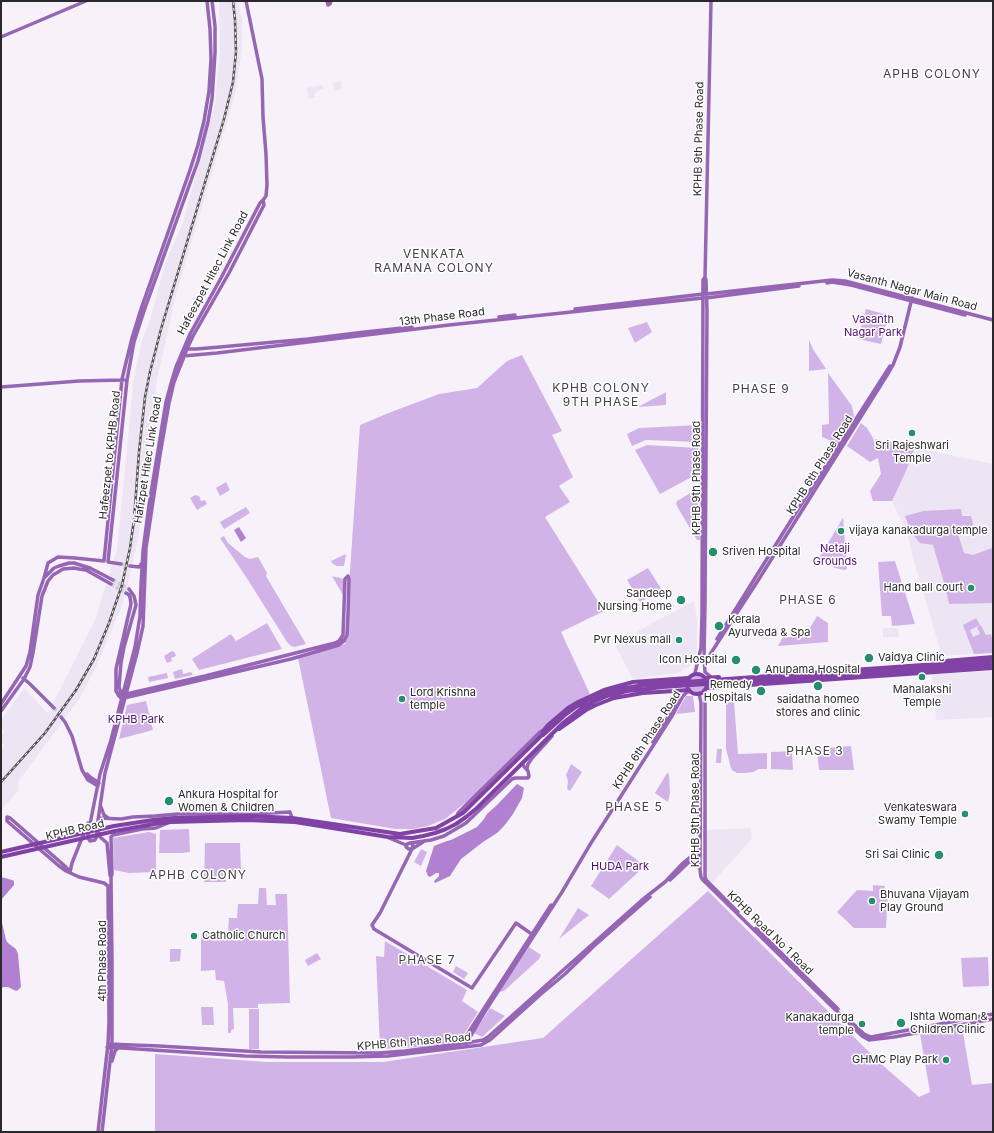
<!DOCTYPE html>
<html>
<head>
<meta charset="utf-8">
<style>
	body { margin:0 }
	#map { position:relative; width:994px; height:1133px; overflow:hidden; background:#f7f2fa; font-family:Inter,sans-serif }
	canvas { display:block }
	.frame { position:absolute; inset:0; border:2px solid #2a282b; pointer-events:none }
</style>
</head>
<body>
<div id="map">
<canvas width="994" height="1133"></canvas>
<div class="frame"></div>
</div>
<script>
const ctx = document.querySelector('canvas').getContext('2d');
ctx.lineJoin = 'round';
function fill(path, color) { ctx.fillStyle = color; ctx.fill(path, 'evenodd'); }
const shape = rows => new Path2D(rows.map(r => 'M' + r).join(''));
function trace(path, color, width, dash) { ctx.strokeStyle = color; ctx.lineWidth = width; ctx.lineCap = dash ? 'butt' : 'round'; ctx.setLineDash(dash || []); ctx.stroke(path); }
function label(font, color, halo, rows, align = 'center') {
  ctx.font = font + ' Inter,sans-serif'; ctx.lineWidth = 3; ctx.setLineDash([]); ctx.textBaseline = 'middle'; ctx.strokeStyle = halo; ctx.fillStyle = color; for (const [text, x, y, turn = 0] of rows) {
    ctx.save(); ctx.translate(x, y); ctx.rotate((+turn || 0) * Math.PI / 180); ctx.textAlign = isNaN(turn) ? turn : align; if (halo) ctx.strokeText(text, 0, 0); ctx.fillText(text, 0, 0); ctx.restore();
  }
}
const built = shape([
	[219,1,238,1,242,19,242,48,236,91,176,295,157,380,138,540,123,603,96,667,80,698,18,782,19,790,1,810,1,751,4,746,1,741,1,736,4,731,1,727,1,720,24,688,48,713,95,620,117,549,134,377,142,341,150,320,165,264,183,222,215,103,220,53],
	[341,81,342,89,335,91,333,83],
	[322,85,323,89,320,89,320,91,316,92,316,94,314,94,315,97,309,99,307,88],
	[875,439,993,464,993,653,942,656,913,558,908,536,892,501,873,501,870,491,881,474],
	[694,601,697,618,697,651,693,662,687,668,678,673,633,679,615,645,647,626],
	[883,628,898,628,899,637,883,637],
	[993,671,993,717,936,720,932,674],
	[751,828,752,838,750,841,711,884,706,880,705,830]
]);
const green = shape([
	[866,309,888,315,881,344,858,339],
	[647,322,652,332,635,343,628,328],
	[809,340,813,349,826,369,809,371],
	[522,355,562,431,552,435,573,477,559,486,570,502,545,517,604,611,561,632,590,694,572,705,475,795,445,819,428,826,413,829,395,829,331,818,298,658,345,644,360,425,391,412,439,394,477,388,507,361],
	[828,373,852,406,854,417,838,444,822,437,822,425,829,424],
	[666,392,666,405,638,407],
	[861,423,867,428,873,438,877,451,875,439,915,447,906,471,892,501,873,501,870,491,881,474,878,458,870,462,847,446],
	[699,425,698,442,646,440,632,446,627,434,639,428],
	[647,445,698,448,701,472,660,494,635,450],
	[226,482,230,490,220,496,216,488],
	[697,489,700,540,697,540,678,508,676,504,677,501],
	[195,495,199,496,201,501,205,500,207,504,197,510,190,498],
	[246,507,250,513,224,529,220,522],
	[961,509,962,516,971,516,974,528,957,531,964,553,973,555,992,548,993,550,993,603,949,604,945,586,933,545,920,543,911,532,905,516,924,511],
	[843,518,847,569,844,570,835,568,819,558],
	[224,536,228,543,245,557,250,559,258,557,267,573,266,576,306,644,295,647,291,646,287,642,248,580,220,538],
	[346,554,344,566,337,566,333,564,331,561],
	[895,561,915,624,892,626,891,616,882,616,878,562],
	[648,568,662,590,640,602,627,580],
	[332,576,344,579,343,595],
	[817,616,828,623,828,642,778,646,783,637,793,637,795,632,804,638],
	[976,618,980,625,970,630,973,637,980,634,977,627,981,625,986,635,991,634,993,642,993,653,974,654,963,625],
	[267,623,282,649,199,670,192,659,231,634,236,641],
	[172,651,175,653,176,656,171,658,172,661,167,663,164,656],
	[182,669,183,674,191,672,193,675,175,679,173,672],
	[167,673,168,678,149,682,148,677],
	'688 683a9 9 0 1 1 18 0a9 9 0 1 1-18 0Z',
	[686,696,693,696,695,712,676,714],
	[146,701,153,730,119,739,127,705],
	[726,702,734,702,738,754,767,753,767,769,759,769,753,772,746,773,737,773,732,770,731,768,726,749],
	[851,746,854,770,819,770,817,749],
	[717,749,722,749,721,763,716,763],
	[792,751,793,770,771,769,771,752],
	[571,764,582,772,570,791,567,789,568,781,566,775],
	[667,773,669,774,670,793,668,802,655,793],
	[189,829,190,852,182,853,159,853,160,830],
	[149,832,156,834,156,872,129,873,114,870,113,838],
	[205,843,240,843,241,873,226,873,226,882,204,882],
	[617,845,645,866,609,899,591,886],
	[421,849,427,852,421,866,414,862],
	[873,885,885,886,884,891,888,891,886,928,854,928,837,912,857,890,873,891],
	[259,888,266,888,267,905,276,905,275,894,287,894,290,1003,258,1004,258,1008,233,1008,234,1029,231,1030,231,1033,228,1033,228,1004,224,981,216,980,215,970,201,971,201,933,228,931,229,918,237,918,238,904,258,904],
	[708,891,879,1062,919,1097,930,1092,920,1034,962,1027,972,1085,993,1083,993,1132,155,1132,155,1054,267,1062,383,1062,543,1038],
	[578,908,589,915,559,939],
	[385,941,467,990,462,1001,478,1012,459,1042,420,1047,380,1049,376,956,384,957],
	[529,947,541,955,539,959,504,991,499,992],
	[170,949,181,949,180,961,170,962],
	[317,953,321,959,308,966,305,960],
	[988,957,989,986,963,987,961,958],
	[456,966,468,973,464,979,453,972],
	[201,1007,213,1007,214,1025,202,1025],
	[490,1008,505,1016,482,1037,474,1033],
	[249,1009,259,1009,259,1049,249,1049]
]);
const water = shape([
	[239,527,246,538,241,542,234,530],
	[517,784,524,788,522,798,513,814,504,826,497,833,483,842,461,859,450,876,435,883,434,881,439,876,439,873,436,873,430,877,428,876,426,871,434,846,447,841,451,840,477,827,484,819,487,814,497,805],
	[1,877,12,880,14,881,14,885,1,900],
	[1,918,6,940,8,943,16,949,18,954,21,987,18,990,16,991,8,987,4,987,1,988]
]);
const secondaryTunnel = shape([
	[121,564,130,566],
	[113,580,129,589],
	[111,584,126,593],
	[54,708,62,716]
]);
const secondary = shape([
	[246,1,262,79,263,117,266,154,267,185,266,196,263,200,264,205,229,273,193,336,187,349,174,382,169,403,160,455,146,548,143,626,137,653,105,773,97,827,97,836,95,840,90,841,88,838,88,834,100,774,111,740,135,647,140,616,141,585,143,551,149,505,166,402,172,380,176,367,190,334,221,278,260,203,263,200],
	[327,1,328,5,330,4,331,1],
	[1,37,86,1],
	[827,283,832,282,851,285,965,315],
	[706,294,832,280,845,281,993,320],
	[706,298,799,286],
	[575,309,703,294],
	[499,317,515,315],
	[185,349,196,349,220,347,308,339,365,332,412,327],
	[183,356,217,353,449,325,703,298],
	[1,387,79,381,124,380],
	[121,564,108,562,127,380,134,342,144,311,198,161,208,122,212,99,215,53,215,26,212,1],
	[130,566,139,567,142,563],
	[44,578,48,563,58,557,75,558,104,561,122,379,132,338,141,309,190,170,198,145,204,121,209,91,211,59,210,29,207,1],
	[129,589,134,596,136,605,124,647,121,663,119,687,121,693,122,695,205,676,335,643,339,641,343,635,345,579,348,576],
	[717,639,788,525,890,366],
	[344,641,347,635,348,614,349,579,348,576],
	[704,659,709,656,759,579,889,372,893,365,900,347,912,298],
	[695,673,701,648,702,615,703,284,703,280,705,277],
	[711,677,705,672,704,659,705,603,707,311,706,280,705,277,711,1],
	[23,678,30,684,54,708],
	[704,690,705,698,705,876,706,880,738,912],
	[699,693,701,703,700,870,701,877,703,880,862,1036,869,1040,894,1037,993,1019],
	[121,698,119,696,116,691,116,669,131,604,130,597,129,595,126,593],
	[124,698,291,659,339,645,344,641,341,639],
	[1,704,26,666,30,652,38,595,44,578,54,568,59,566,69,563,74,563,90,568,113,580],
	[1,711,24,679,30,667,33,653,42,596,48,581,53,575,63,569,74,568,79,569,86,570,111,584],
	[61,717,65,722,72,736,82,770,88,780,98,786],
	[653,742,679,699,679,695,676,691],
	[527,769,528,764,533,757,552,736],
	[87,774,90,777,99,783],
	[101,807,104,815,108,818],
	[457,816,458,813,466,805,540,732,543,731],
	[99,818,121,819,133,817,155,816,178,814,251,814,290,812,292,818],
	[99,833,100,837,107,843,110,875,111,877],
	[389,838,406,845],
	[410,843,431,840,444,836,466,823,512,779,515,778,528,778,529,776,528,771,522,764],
	[412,849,380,913,372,925,374,929,472,988,516,923,533,935],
	[412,849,413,846,412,844,410,843,407,844,406,847,409,849,412,849,423,842],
	[70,872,66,867,10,818,7,817,7,821,59,866,66,871,79,877,104,883,108,886,109,1022,108,1044,98,1132],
	[70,872,72,863,88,823],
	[670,880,688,863,700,855],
	[756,928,838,1009],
	[844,1015,864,1034,871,1037,993,1014],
	[108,1044,159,1046,261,1052,378,1053,405,1051,466,1043,483,1040,488,1037,642,900,665,882,683,863,699,850],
	[461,1044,551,905],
	[466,1044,484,1013,562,892,591,843,672,716,683,696,686,693,690,691],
	[107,1047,245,1056,287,1057,350,1057,388,1056,481,1045,490,1040,541,994,565,974,594,946,650,897],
	[112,1061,115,1051,118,1048],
	[102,1132,112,1044,112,963,111,877,112,874,111,837,113,835,142,829,156,828,168,823]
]);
const primary = shape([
	[945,661,993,657],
	[777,673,796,672],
	'687 684a10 10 0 1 1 20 0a10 10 0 1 1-20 0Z',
	[705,678,719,677],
	[706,688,993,668],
	[559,729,586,710,596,705,614,698,643,693,689,690],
	[543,735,565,715,576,707,588,700,608,692,632,687,643,685,993,660],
	[1,852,114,826,153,820,174,818,251,816,292,818,400,834,436,828,463,813,542,735,543,731,548,725,568,708,578,702,604,690,633,682,688,678],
	[1,857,115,831,154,824,171,822,247,820,295,822,388,837,412,838,423,836,435,833,446,829,456,824,466,817,477,808,563,723,582,708,593,702,607,696,627,691,663,687,993,664]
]);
const rail = shape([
	[1,782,45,733,76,690,94,659,109,623,122,585,130,548,134,520,139,452,145,397,150,372,161,329,224,119,233,82,236,52,235,20,233,1]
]);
const markers = [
	[912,433,4,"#258e6c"],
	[841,531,4,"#258e6c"],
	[713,552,5,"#258e6c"],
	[971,588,4,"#258e6c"],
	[681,600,5,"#258e6c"],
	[719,626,5,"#258e6c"],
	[679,640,4,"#258e6c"],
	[869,658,5,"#258e6c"],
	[736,660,5,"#258e6c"],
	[756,670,5,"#258e6c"],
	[922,677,4,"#258e6c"],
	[818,686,5,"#258e6c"],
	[761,691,5,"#258e6c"],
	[402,699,4,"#258e6c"],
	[169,801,5,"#258e6c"],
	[965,814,4,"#258e6c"],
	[939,855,5,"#258e6c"],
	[872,901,4,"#258e6c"],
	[194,936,4,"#258e6c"],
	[901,1023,5,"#258e6c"],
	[862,1024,4,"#258e6c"],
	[946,1060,4,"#258e6c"]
];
const streetNames = [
	["KPHB 9th Phase Road",699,139,-89],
	["Hafeezpet Hitec Link Road",213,273,-62],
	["Vasanth Nagar Main Road",912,290,15],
	["13th Phase Road",442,317,-7],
	["Hafeezpet to KPHB Road",110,455,-84],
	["Hafizpet Hitec Link Road",148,460,-81],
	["KPHB 6th Phase Road",820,465,-58],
	["KPHB 9th Phase Road",697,478,-90],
	["KPHB 6th Phase Road",647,740,-57],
	["KPHB 9th Phase Road",696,810,-90],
	["KPHB Road",75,830,-13],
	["KPHB Road No 1 Road",770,933,44],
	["4th Phase Road",103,961,-90],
	["KPHB 6th Phase Road",414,1042,-5]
];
const parkNames = [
	["Vasanth",873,320],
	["Nagar Park",873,333],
	["Netaji",835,549],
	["Grounds",835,562],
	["KPHB Park",136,720],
	["HUDA Park",620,867]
];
const poiNames = [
	["Sri Rajeshwari",912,446,"center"],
	["Temple",912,459,"center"],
	["vijaya kanakadurga temple",849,531],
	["Sriven Hospital",722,552],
	["Hand ball court",963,588,"right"],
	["Sandeep",672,594,"right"],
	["Nursing Home",672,607,"right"],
	["Kerala",728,620],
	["Ayurveda & Spa",728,633],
	["Pvr Nexus mall",671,640,"right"],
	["Vaidya Clinic",878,658],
	["Icon Hospital",727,660,"right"],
	["Anupama Hospital",765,670],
	["Remedy",752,685,"right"],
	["Hospitals",752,698,"right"],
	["Mahalakshi",922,690,"center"],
	["Temple",922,703,"center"],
	["Lord Krishna",410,693],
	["temple",410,706],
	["saidatha homeo",818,700,"center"],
	["stores and clinic",818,713,"center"],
	["Ankura Hospital for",178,795],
	["Women & Children",178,808],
	["Venkateswara",957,808,"right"],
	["Swamy Temple",957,821,"right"],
	["Sri Sai Clinic",930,855,"right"],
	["Bhuvana Vijayam",880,895],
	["Play Ground",880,908],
	["Catholic Church",202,936],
	["Ishta Woman &",910,1017],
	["Children Clinic",910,1030],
	["Kanakadurga",854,1018,"right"],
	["temple",854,1031,"right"],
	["GHMC Play Park",938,1060,"right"]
];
const neighbourhoodNames = [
	["APHB COLONY",932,74],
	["VENKATA",434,254],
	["RAMANA COLONY",434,268],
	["KPHB COLONY",601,388],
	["9TH PHASE",601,402],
	["PHASE 9",761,389],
	["PHASE 6",808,600],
	["PHASE 3",815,751],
	["PHASE 5",634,807],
	["APHB COLONY",198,875],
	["PHASE 7",427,960]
];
fill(built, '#ede5f4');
fill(green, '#d2b3e8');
fill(water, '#b180d1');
trace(secondaryTunnel, '#cecad1', 3.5, [3.5, 2]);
trace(secondary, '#9666b5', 3.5);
trace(primary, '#8042a4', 4);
trace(rail, '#545155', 2.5);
trace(rail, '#fff', 1, [3]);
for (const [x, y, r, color] of markers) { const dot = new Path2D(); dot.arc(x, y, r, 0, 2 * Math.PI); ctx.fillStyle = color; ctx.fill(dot); trace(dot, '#fff', 1.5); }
label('11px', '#2a282b', '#fff', streetNames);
label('11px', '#510d71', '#fff', parkNames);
label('11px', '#2a282b', '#fff', poiNames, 'left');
ctx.letterSpacing = '1px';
label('12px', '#433f46', '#fff', neighbourhoodNames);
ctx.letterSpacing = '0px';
</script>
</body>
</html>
